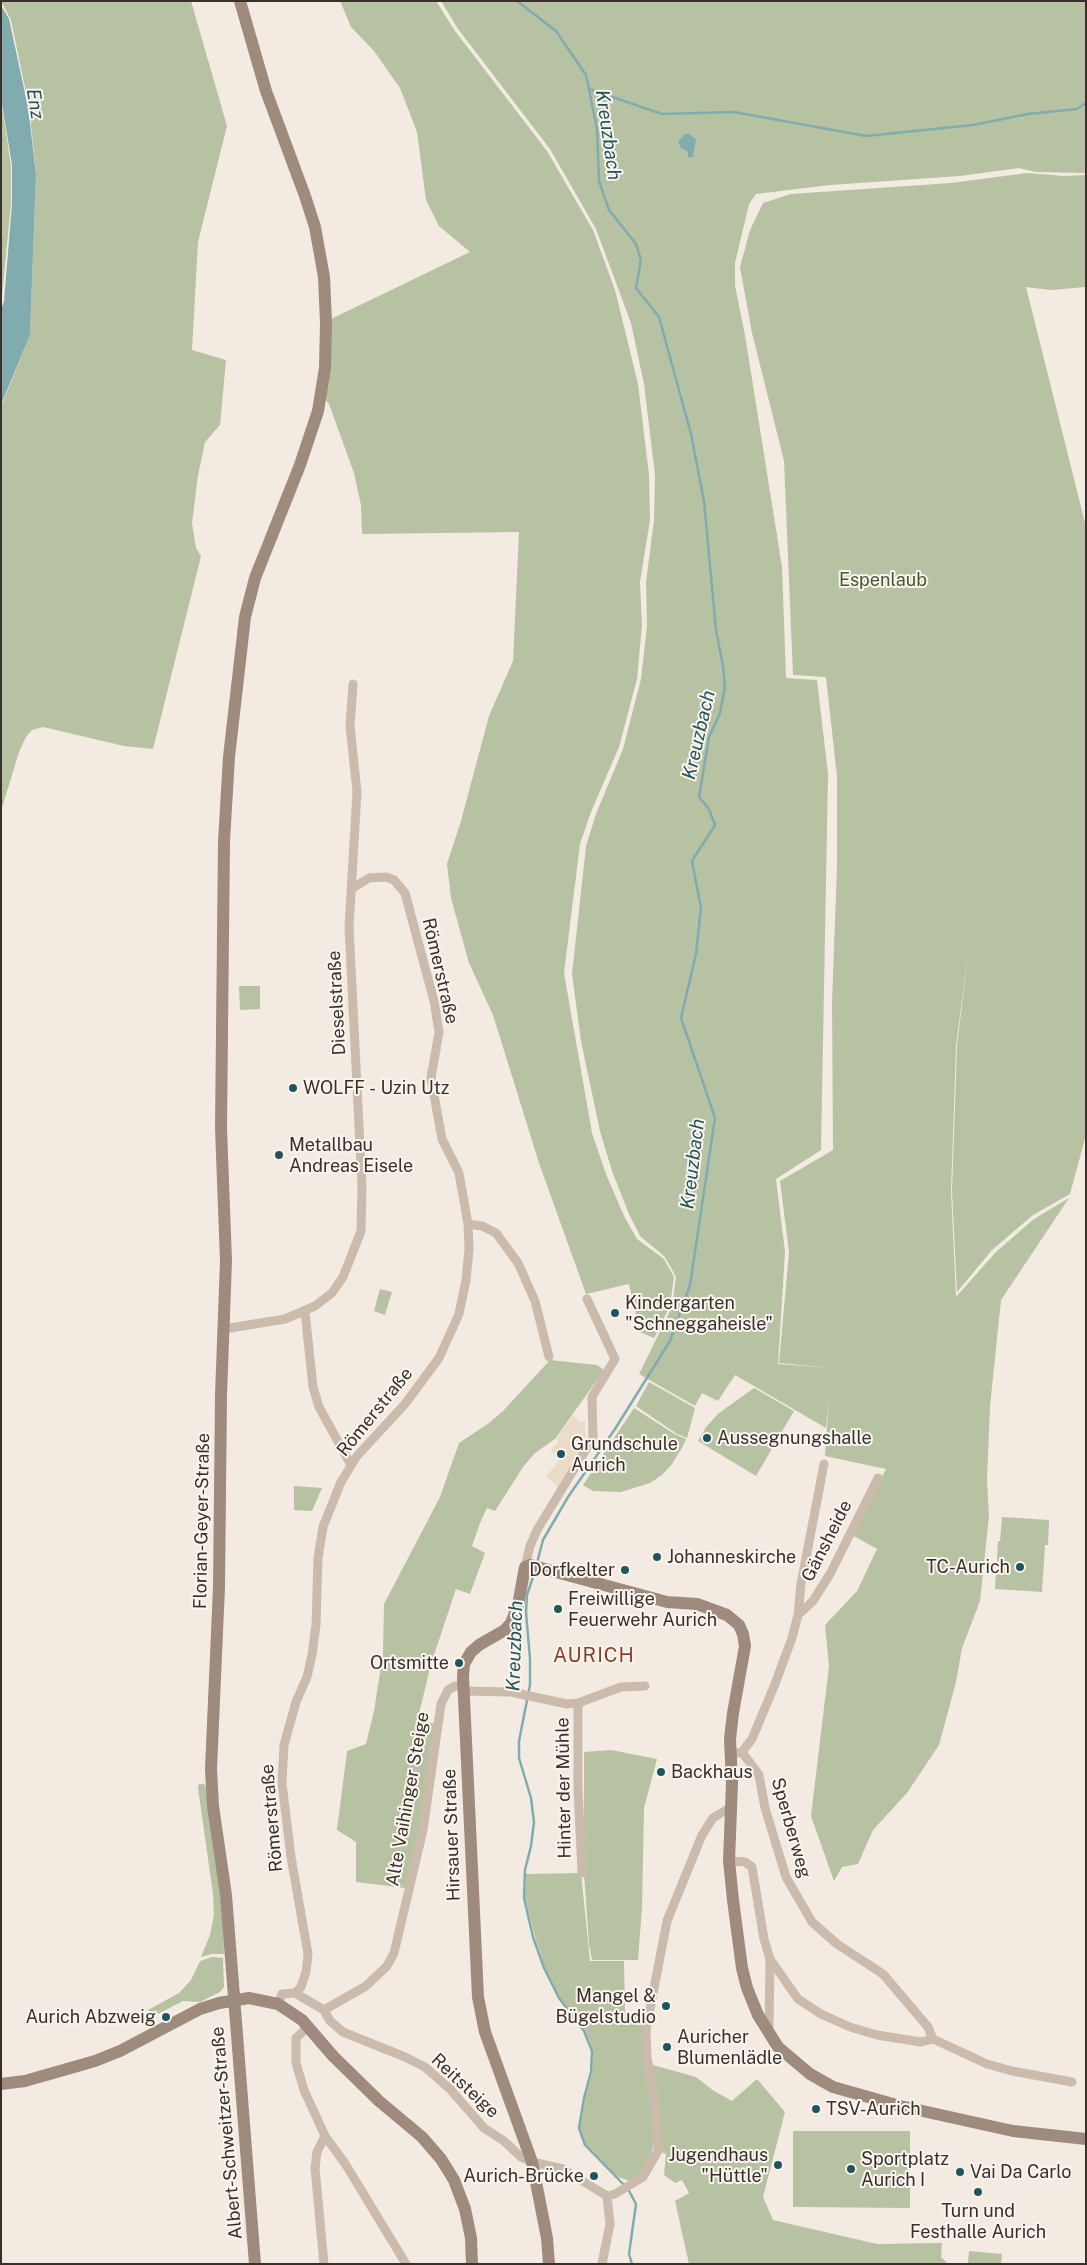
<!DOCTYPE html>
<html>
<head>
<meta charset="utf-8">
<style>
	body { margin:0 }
	#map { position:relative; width:1087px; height:2265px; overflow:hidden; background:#f3ebe1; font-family:"Public Sans",sans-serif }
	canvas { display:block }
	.frame { position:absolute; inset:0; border:2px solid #39302b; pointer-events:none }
</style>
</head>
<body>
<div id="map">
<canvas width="1087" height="2265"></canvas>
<div class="frame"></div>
</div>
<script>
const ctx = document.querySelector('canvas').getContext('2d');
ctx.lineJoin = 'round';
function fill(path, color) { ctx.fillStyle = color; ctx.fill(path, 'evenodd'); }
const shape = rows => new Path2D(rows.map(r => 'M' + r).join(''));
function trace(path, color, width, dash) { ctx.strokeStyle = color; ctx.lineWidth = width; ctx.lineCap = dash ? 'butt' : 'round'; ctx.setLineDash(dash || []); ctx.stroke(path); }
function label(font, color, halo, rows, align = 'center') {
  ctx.font = font + ' "Public Sans",sans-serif'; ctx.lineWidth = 4; ctx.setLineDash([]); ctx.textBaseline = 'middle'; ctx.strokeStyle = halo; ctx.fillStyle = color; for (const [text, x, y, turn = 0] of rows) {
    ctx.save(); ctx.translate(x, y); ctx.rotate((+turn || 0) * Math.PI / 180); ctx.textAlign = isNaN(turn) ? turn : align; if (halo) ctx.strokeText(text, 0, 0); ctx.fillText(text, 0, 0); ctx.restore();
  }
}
const green = shape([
	[1,1,191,1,227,126,198,242,192,350,226,360,220,425,205,442,198,475,192,523,196,548,201,556,153,749,124,746,43,727,32,730,26,737,19,752,1,811,1,407,30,335,36,173,29,107,11,20],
	[340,1,436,1,455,31,547,151,593,230,615,290,629,347,638,384,649,475,650,520,640,582,642,626,637,679,619,747,591,812,580,844,564,973,592,1133,606,1174,624,1216,637,1239,664,1259,674,1277,670,1306,654,1338,640,1332,629,1284,586,1294,539,1163,493,1015,469,963,451,898,447,864,461,821,489,716,513,661,519,532,362,534,361,505,354,473,329,404,325,399,329,320,470,252,439,226,426,200,417,132,400,88,374,51,351,27],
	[441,1,1086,1,1086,173,1036,172,1019,168,960,176,830,185,756,194,749,204,735,263,735,286,745,335,782,567,786,678,817,680,828,774,821,1150,776,1179,785,1252,778,1364,832,1368,779,1363,789,1252,780,1181,833,1150,832,1001,837,868,837,777,826,677,793,675,784,461,752,333,740,267,750,230,763,203,791,194,951,183,1027,173,1064,176,1086,175,1086,287,1051,290,1026,287,1086,527,1086,1135,1070,1194,1033,1215,992,1250,957,1292,952,1191,957,1046,969,946,956,1046,951,1191,956,1297,996,1252,1034,1219,1069,1198,1001,1300,990,1406,987,1480,989,1516,980,1601,962,1648,956,1682,939,1745,907,1793,873,1830,858,1864,842,1867,834,1881,811,1816,829,1666,825,1625,857,1591,877,1549,852,1535,886,1469,825,1456,829,1399,826,1428,735,1375,718,1401,702,1393,695,1406,639,1374,672,1307,676,1277,665,1257,640,1236,629,1214,612,1171,600,1131,581,1041,572,974,586,846,596,814,623,749,641,679,647,626,646,582,654,520,655,475,644,384,631,323,596,229,550,149,458,29],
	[1,100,11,166,11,204,1,306],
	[239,986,260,986,260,1009,240,1010],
	[380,1289,392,1292,385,1315,374,1311],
	[550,1360,597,1365,604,1370,555,1439,535,1453,523,1467,495,1511,487,1508,480,1523,472,1546,485,1553,470,1594,456,1589,431,1664,418,1718,434,1724,420,1830,405,1888,356,1882,356,1842,337,1830,347,1751,366,1744,374,1711,383,1654,384,1604,440,1497,459,1443,489,1423,503,1411],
	[649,1382,695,1408,687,1438,677,1434,636,1406],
	[754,1388,794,1411,756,1476,698,1441,706,1427,719,1413],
	[634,1408,676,1435,686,1439,683,1446,672,1464,662,1475,650,1483,621,1492,593,1491,583,1485],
	[294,1486,322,1488,312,1511,294,1510],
	[1002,1517,1049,1520,1048,1545,1045,1545,1042,1592,995,1589,998,1541,1000,1541],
	[611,1750,657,1759,644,1808,642,1908,638,1960,592,1960,589,1944,584,1873,584,1752],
	[199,1784,204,1784,207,1788,223,1916,224,1954,212,1954,201,1957,210,1935,214,1915,213,1894,198,1788],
	[581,1873,590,1961,624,1961,625,2012,646,2016,654,2129,653,2146,652,2153,641,2173,632,2182,615,2176,585,2145,580,2128,585,2098,592,2073,593,2050,585,2030,560,1998,545,1968,535,1937,525,1898,526,1874],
	[212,1957,223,1958,224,1987,220,1992,200,2002,183,2001,152,2017,148,2010,179,1993,191,1980,200,1961],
	[649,2064,696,2077,714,2091,732,2101,757,2079,785,2112,763,2197,773,2220,877,2244,942,2243,941,2257,948,2264,689,2264,675,2201,689,2193,682,2180,675,2183,664,2175,666,2154,659,2151],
	[793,2131,910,2131,910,2208,793,2207],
	[969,2251,1002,2254,1001,2264,968,2263]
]);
const plaza = shape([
	[573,1415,580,1422,585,1421,586,1441,559,1487,546,1477,560,1458,550,1450,558,1442,556,1439]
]);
const water = shape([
	[1,5,9,19,28,107,36,174,30,335,1,405,1,310,4,301,12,204,12,165,1,98],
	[685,134,689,134,696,139,693,157,688,157,688,152,681,148,679,144,679,140]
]);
const stream = shape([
	[517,1,556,31,586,75,597,129,599,181,609,210,636,244,641,260,636,288,659,317,691,434,704,501,716,630,723,666,725,687,720,713,709,737,699,797,709,809,715,825,692,861,701,908,696,954,681,1018,715,1118,690,1285,670,1341,615,1429,568,1497,543,1540,537,1563],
	[589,89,662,114,734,112,866,136,973,125,1028,114,1077,109,1086,103],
	[535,1571,527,1595,526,1612,530,1659,530,1685,519,1741,519,1758,531,1798,534,1822,531,1846,525,1870,524,1898,533,1937,544,1968,559,1998,584,2031,592,2051,591,2072,584,2098,579,2128,585,2145,628,2189,636,2204,629,2254,632,2264]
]);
const street = shape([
	[468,1224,482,1226,496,1233,518,1263,535,1301,549,1357],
	[305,1312,313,1387,319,1407,351,1465],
	[224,1329,285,1319,315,1306,332,1293,343,1277,361,1231,362,1186,349,927,357,792,350,726,353,684],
	[525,1567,530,1546,537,1530,593,1438,592,1397,615,1359,587,1299],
	[798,1615,813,1601,830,1574,878,1478],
	[463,1691,511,1692,567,1704,578,1703,621,1687,645,1686],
	[578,1703,578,1789,582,1873],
	[742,1752,759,1775,765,1808,786,1877,812,1922,837,1944,883,1974,928,2027,933,2039],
	[737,1753,742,1752,752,1739,775,1684,792,1638,798,1615,801,1584,824,1464],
	[729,1861,745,1862,752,1867,764,1939,770,1959,798,1999,821,2014,850,2027,877,2035,921,2042,933,2039,987,2064,1012,2071,1072,2082],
	[295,1993,324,2010],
	[278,2004,282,1994,295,1993,301,1987,306,1972,308,1954,291,1857,282,1783,284,1745,296,1702,307,1677,312,1655,316,1625,318,1558,323,1527,341,1482,357,1456,405,1404,439,1358,459,1314,466,1280,469,1249,468,1224,459,1173,442,1139,431,1078,439,1032,434,1001,405,893,394,880,386,877,369,878,353,888],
	[324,2010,330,2021,343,2032,405,2057,425,2067,450,2089,484,2128,504,2141,521,2157,532,2162,563,2169,607,2196,615,2194,643,2177,658,2151,656,2111,647,2057,646,2030,667,1921,702,1835,713,1818,731,1807],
	[324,2010,366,1986,387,1966,394,1953,423,1830,441,1704,448,1690,455,1686,463,1686],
	[308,2027,296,2038,296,2063,304,2090,325,2136,346,2165,406,2264],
	[769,2029,770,1960],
	[324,2264,315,2168,317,2152,325,2136],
	[602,2264,610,2224,607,2196]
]);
const secondary = shape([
	[240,1,266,91,305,196,315,227,324,277,326,323,325,368,318,411,300,465,255,578,245,617,229,757,224,841,221,1128,226,1261,221,1395,219,1587,211,1769,213,1806,226,1895,255,2264],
	[1,2084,25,2081,95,2061,120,2051,200,2009,219,2003,249,1998,278,2004,302,2020,333,2056,379,2101,422,2137,441,2159,454,2180,465,2209,471,2238,472,2264],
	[549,2264,547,2238,532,2162,485,2032,478,1997,463,1677,464,1664,471,1652,479,1645,505,1630,511,1623,518,1605,525,1567,530,1565,667,1602,697,1604,727,1615,739,1625,743,1634,745,1646,733,1713,730,1739,732,1783,729,1861,733,1900,742,1968,747,1988,758,2015,778,2047,810,2074,833,2087,900,2106,1013,2131,1086,2139]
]);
const markers = [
	[293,1088,5,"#22555a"],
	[279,1155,5,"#22555a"],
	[615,1313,5,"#22555a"],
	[707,1438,5,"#22555a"],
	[561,1454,5,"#22555a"],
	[657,1557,5,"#22555a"],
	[1020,1567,5,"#22555a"],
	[625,1570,5,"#22555a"],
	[558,1609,5,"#22555a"],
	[459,1663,5,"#22555a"],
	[661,1772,5,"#22555a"],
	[666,2006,5,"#22555a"],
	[166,2017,5,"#22555a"],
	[667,2047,5,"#22555a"],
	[816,2109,5,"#22555a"],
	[778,2165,5,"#22555a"],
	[851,2169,5,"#22555a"],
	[960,2172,5,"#22555a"],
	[594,2176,5,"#22555a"],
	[978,2192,5,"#22555a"]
];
const parkNames = [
	["Espenlaub",883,580]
];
const streetNames = [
	["Römerstraße",440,971,77],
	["Dieselstraße",337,1003,-93],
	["Römerstraße",375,1412,-51],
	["Florian-Geyer-Straße",202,1521,-89],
	["Gänsheide",827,1541,-63],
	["Hinter der Mühle",564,1788,-91],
	["Alte Vaihinger Steige",408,1799,-80],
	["Römerstraße",272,1818,-95],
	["Sperberweg",791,1828,74],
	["Hirsauer Straße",452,1835,-92],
	["Reitsteige",465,2086,43],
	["Albert-Schweitzer-Straße",227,2133,-95]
];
const poiNames = [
	["WOLFF - Uzin Utz",303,1088],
	["Metallbau",289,1145],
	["Andreas Eisele",289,1166],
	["Kindergarten",625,1303],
	["\"Schneggaheisle\"",625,1324],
	["Aussegnungshalle",717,1438],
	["Grundschule",571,1444],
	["Aurich",571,1465],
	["Johanneskirche",667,1557],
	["TC-Aurich",1010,1567,"right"],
	["Dorfkelter",615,1570,"right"],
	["Freiwillige",568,1599],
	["Feuerwehr Aurich",568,1620],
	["Ortsmitte",449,1663,"right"],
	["Backhaus",671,1772],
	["Mangel &",656,1996,"right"],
	["Bügelstudio",656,2017,"right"],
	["Aurich Abzweig",156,2017,"right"],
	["Auricher",677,2037],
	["Blumenlädle",677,2058],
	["TSV-Aurich",826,2109],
	["Jugendhaus",768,2155,"right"],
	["\"Hüttle\"",768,2176,"right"],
	["Sportplatz",861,2159],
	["Aurich I",861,2180],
	["Vai Da Carlo",970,2172],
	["Aurich-Brücke",584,2176,"right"],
	["Turn und",978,2211,"center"],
	["Festhalle Aurich",978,2232,"center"]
];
const waterNames = [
	["Enz",35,104,81],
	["Kreuzbach",608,135,82],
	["Kreuzbach",699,735,-77],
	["Kreuzbach",693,1164,-83],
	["Kreuzbach",515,1646,-88]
];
const quarterNames = [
	["AURICH",594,1656]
];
fill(green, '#b6c2a1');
fill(plaza, '#eadcc9');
fill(water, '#81acaf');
trace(stream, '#81acaf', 2.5);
trace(street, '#cbbbad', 9);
trace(secondary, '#9f8a7e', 12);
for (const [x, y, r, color] of markers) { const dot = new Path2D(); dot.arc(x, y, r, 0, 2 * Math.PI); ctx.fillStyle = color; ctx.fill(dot); trace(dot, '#faf4ee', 2); }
label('18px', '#485730', '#faf4ee', parkNames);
label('18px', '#39302b', '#faf4ee', streetNames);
label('18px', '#39302b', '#faf4ee', poiNames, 'left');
label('italic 19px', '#22555a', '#faf4ee', waterNames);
ctx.letterSpacing = '1px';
label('20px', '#853f27', '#faf4ee', quarterNames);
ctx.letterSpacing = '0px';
</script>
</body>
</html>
